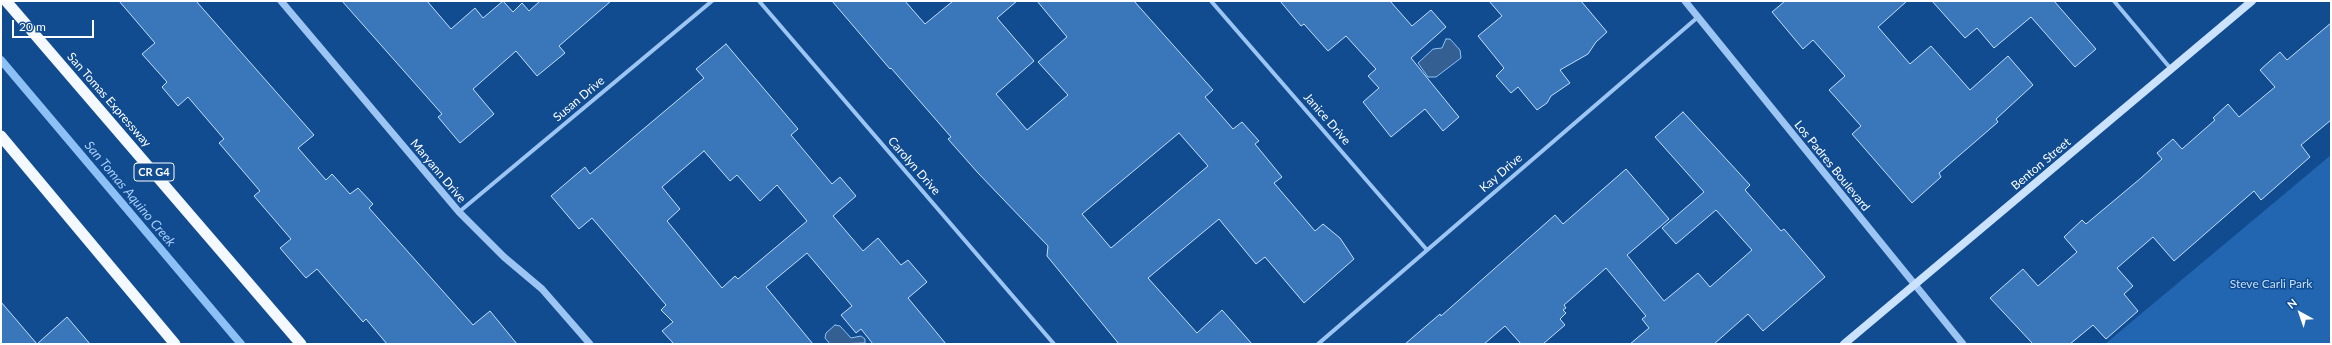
<!DOCTYPE html>
<html>
<head>
<meta charset="utf-8">
<style>
	body { margin:0 }
	#map { position:relative; width:2332px; height:345px; overflow:hidden; background:#114c91; font-family:Lato,sans-serif }
	canvas { display:block }
	.frame { position:absolute; inset:0; border:2px solid #fff; pointer-events:none }
	.north { position:absolute; left:2280px; top:293px; width:40px; height:40px; -webkit-text-stroke:3px #114c91; paint-order:stroke; rotate:320deg; font-size:11px; font-weight:700; line-height:16px; text-align:center; color:#fff }
	.north::after { content:''; display:block; margin:auto; width:14px; height:18px; background:#fff; clip-path:polygon(50% 0,100% 100%,50% 72%,0 100%) }
	.scale { position:absolute; left:12px; top:20px; width:82px; height:18px; box-sizing:border-box; border:2px solid #fff; border-top:0; padding-left:5px; font-size:12px; line-height:14px; white-space:nowrap; color:#fff; -webkit-text-stroke:3px #114c91; paint-order:stroke }
</style>
</head>
<body>
<div id="map">
<canvas width="2332" height="345"></canvas>
<div class="frame"></div>
<div class="north">N</div>
<div class="scale">20 m</div>
</div>
<script>
const ctx = document.querySelector('canvas').getContext('2d');
ctx.lineJoin = 'round';
function fill(path, color) { ctx.fillStyle = color; ctx.fill(path, 'evenodd'); }
const shape = rows => new Path2D(rows.map(r => 'M' + r).join(''));
function trace(path, color, width, dash) { ctx.strokeStyle = color; ctx.lineWidth = width; ctx.lineCap = dash ? 'butt' : 'round'; ctx.setLineDash(dash || []); ctx.stroke(path); }
function label(font, color, halo, rows, align = 'center') {
  ctx.font = font + ' Lato,sans-serif'; ctx.lineWidth = 3; ctx.setLineDash([]); ctx.textBaseline = 'middle'; ctx.strokeStyle = halo; ctx.fillStyle = color; for (const [text, x, y, turn = 0] of rows) {
    ctx.save(); ctx.translate(x, y); ctx.rotate((+turn || 0) * Math.PI / 180); ctx.textAlign = isNaN(turn) ? turn : align; if (halo) ctx.strokeText(text, 0, 0); ctx.fillText(text, 0, 0); ctx.restore();
  }
}
const green = shape([
	[2331,155,2331,344,2105,344]
]);
const water = shape([
	[1446,39,1450,39,1460,50,1461,58,1436,77,1428,77,1418,63,1433,49,1442,48,1446,39],
	[835,325,840,326,851,338,861,336,865,339,865,343,830,344,825,338,826,333,835,325]
]);
const stream = shape([
	[1,60,241,344]
]);
const building = shape([
	[119,1,196,1,314,135,298,148,326,180,332,174,350,194,358,188,373,204,369,208,473,325,490,311,517,344,387,344,366,319,363,322,317,269,306,278,280,248,291,239,254,196,260,191,219,143,224,139,188,97,178,106,162,87,167,82,142,54,155,43,119,1],
	[342,1,427,1,451,29,475,8,483,18,503,1,513,12,522,3,529,11,540,1,611,1,559,46,565,53,537,76,516,51,473,89,494,114,460,143,438,117,442,114,342,1],
	[832,1,905,1,925,24,953,1,1017,1,997,18,1034,61,996,94,1027,130,1068,95,1038,62,1067,37,1037,1,1134,1,1213,90,1205,97,1233,129,1242,122,1259,141,1255,144,1282,177,1274,183,1315,231,1323,224,1340,238,1354,259,1304,303,1265,257,1256,264,1219,219,1148,278,1197,333,1222,310,1252,344,1119,344,1047,256,1048,246,978,173,948,139,951,137,891,68,890,69,832,1],
	[1179,133,1208,166,1111,248,1082,214,1179,133],
	[1280,1,1390,1,1412,26,1431,10,1446,27,1411,58,1459,117,1443,131,1425,109,1391,137,1363,102,1379,88,1368,76,1376,69,1346,36,1328,51,1304,24,1301,26,1280,1],
	[1489,1,1581,1,1607,32,1596,42,1588,54,1560,70,1570,83,1551,96,1547,103,1537,110,1518,87,1511,93,1496,76,1504,68,1478,36,1502,16,1489,1],
	[1785,1,1907,1,1878,27,1910,64,1931,46,1970,90,2008,56,2033,85,1996,119,1998,122,1939,173,1941,177,1912,203,1852,134,1861,126,1829,90,1845,76,1813,40,1803,49,1772,12,1785,1],
	[1932,1,2054,1,2096,49,2075,67,2031,17,1994,48,1977,28,1965,38,1932,1],
	[2331,23,2331,120,2301,145,2310,157,2261,200,2254,191,2174,261,2153,237,2117,268,2133,286,2124,294,2138,311,2106,339,2093,325,2070,344,2033,344,1990,298,2023,269,2038,286,2077,252,2064,237,2082,220,2086,224,2141,178,2162,159,2157,153,2173,139,2182,149,2215,120,2213,118,2228,104,2239,117,2275,87,2260,70,2280,52,2287,60,2331,23],
	[726,44,798,129,791,135,832,184,840,177,856,196,833,216,863,251,878,238,901,265,908,260,927,282,908,298,946,344,873,344,861,329,856,333,841,315,852,306,807,253,766,287,813,344,674,344,662,331,673,322,661,310,666,305,592,218,579,229,551,196,585,167,590,174,704,78,696,69,726,44],
	[704,151,730,181,737,175,760,201,777,185,807,221,738,279,735,276,722,288,667,221,680,209,662,187,704,151],
	[1683,112,1750,185,1745,190,1781,231,1784,229,1825,277,1763,331,1748,314,1714,344,1630,344,1649,328,1642,319,1646,316,1606,268,1564,305,1566,308,1563,310,1566,313,1560,319,1565,325,1543,344,1521,344,1505,326,1484,344,1405,344,1440,314,1441,316,1555,215,1563,224,1626,169,1669,219,1627,255,1664,301,1698,273,1710,287,1752,250,1716,210,1676,244,1662,228,1704,192,1655,137,1683,112],
	[1,302,37,344,67,317,90,344,1,344,1,302]
]);
const minor = shape([
	[759,1,1054,344],
	[1211,1,1427,250],
	[2114,1,2171,69],
	[459,212,712,1],
	[1318,344,1698,17]
]);
const tertiary = shape([
	[281,1,459,212,504,257,542,289,590,344],
	[1685,1,1963,344]
]);
const secondary = shape([
	[1844,344,2252,1]
]);
const trunk = shape([
	[6,1,301,344],
	[1,136,175,344]
]);
const shields = [
	[154,172,40]
];
const shieldNames = [
	["CR G4",154,172]
];
const streetNames = [
	["Susan Drive",579,99,-40],
	["San Tomas Expressway",109,100,49],
	["Janice Drive",1327,119,49],
	["Benton Street",2041,164,-40],
	["Carolyn Drive",914,166,49],
	["Los Padres Boulevard",1832,166,51],
	["Maryann Drive",438,171,50],
	["Kay Drive",1501,173,-41]
];
const parkNames = [
	["Steve Carli Park",2271,284]
];
const waterNames = [
	["San Tomas Aquino Creek",130,194,50]
];
fill(green, '#2266b1');
fill(water, '#335f92');
trace(water, '#8dc1f6', 1);
trace(stream, '#8dc1f6', 8);
fill(building, '#3976ba');
trace(building, '#c3dffd', 1);
trace(minor, '#9cc5f3', 4);
trace(tertiary, '#9cc5f3', 7);
trace(secondary, '#cbe2fd', 8);
trace(trunk, '#f4f8ff', 11);
for (const [x, y, w] of shields) { const box = new Path2D(); box.roundRect(x - w / 2, y - 9, w, 18, 3); ctx.fillStyle = '#114c91'; ctx.fill(box); trace(box, '#fff', 1); }
label('bold 11px', '#fff', null, shieldNames);
label('12px', '#fff', '#114c91', streetNames);
label('12px', '#c3dffd', '#114c91', parkNames);
label('italic 13px', '#a8cffa', '#114c91', waterNames);
</script>
</body>
</html>
